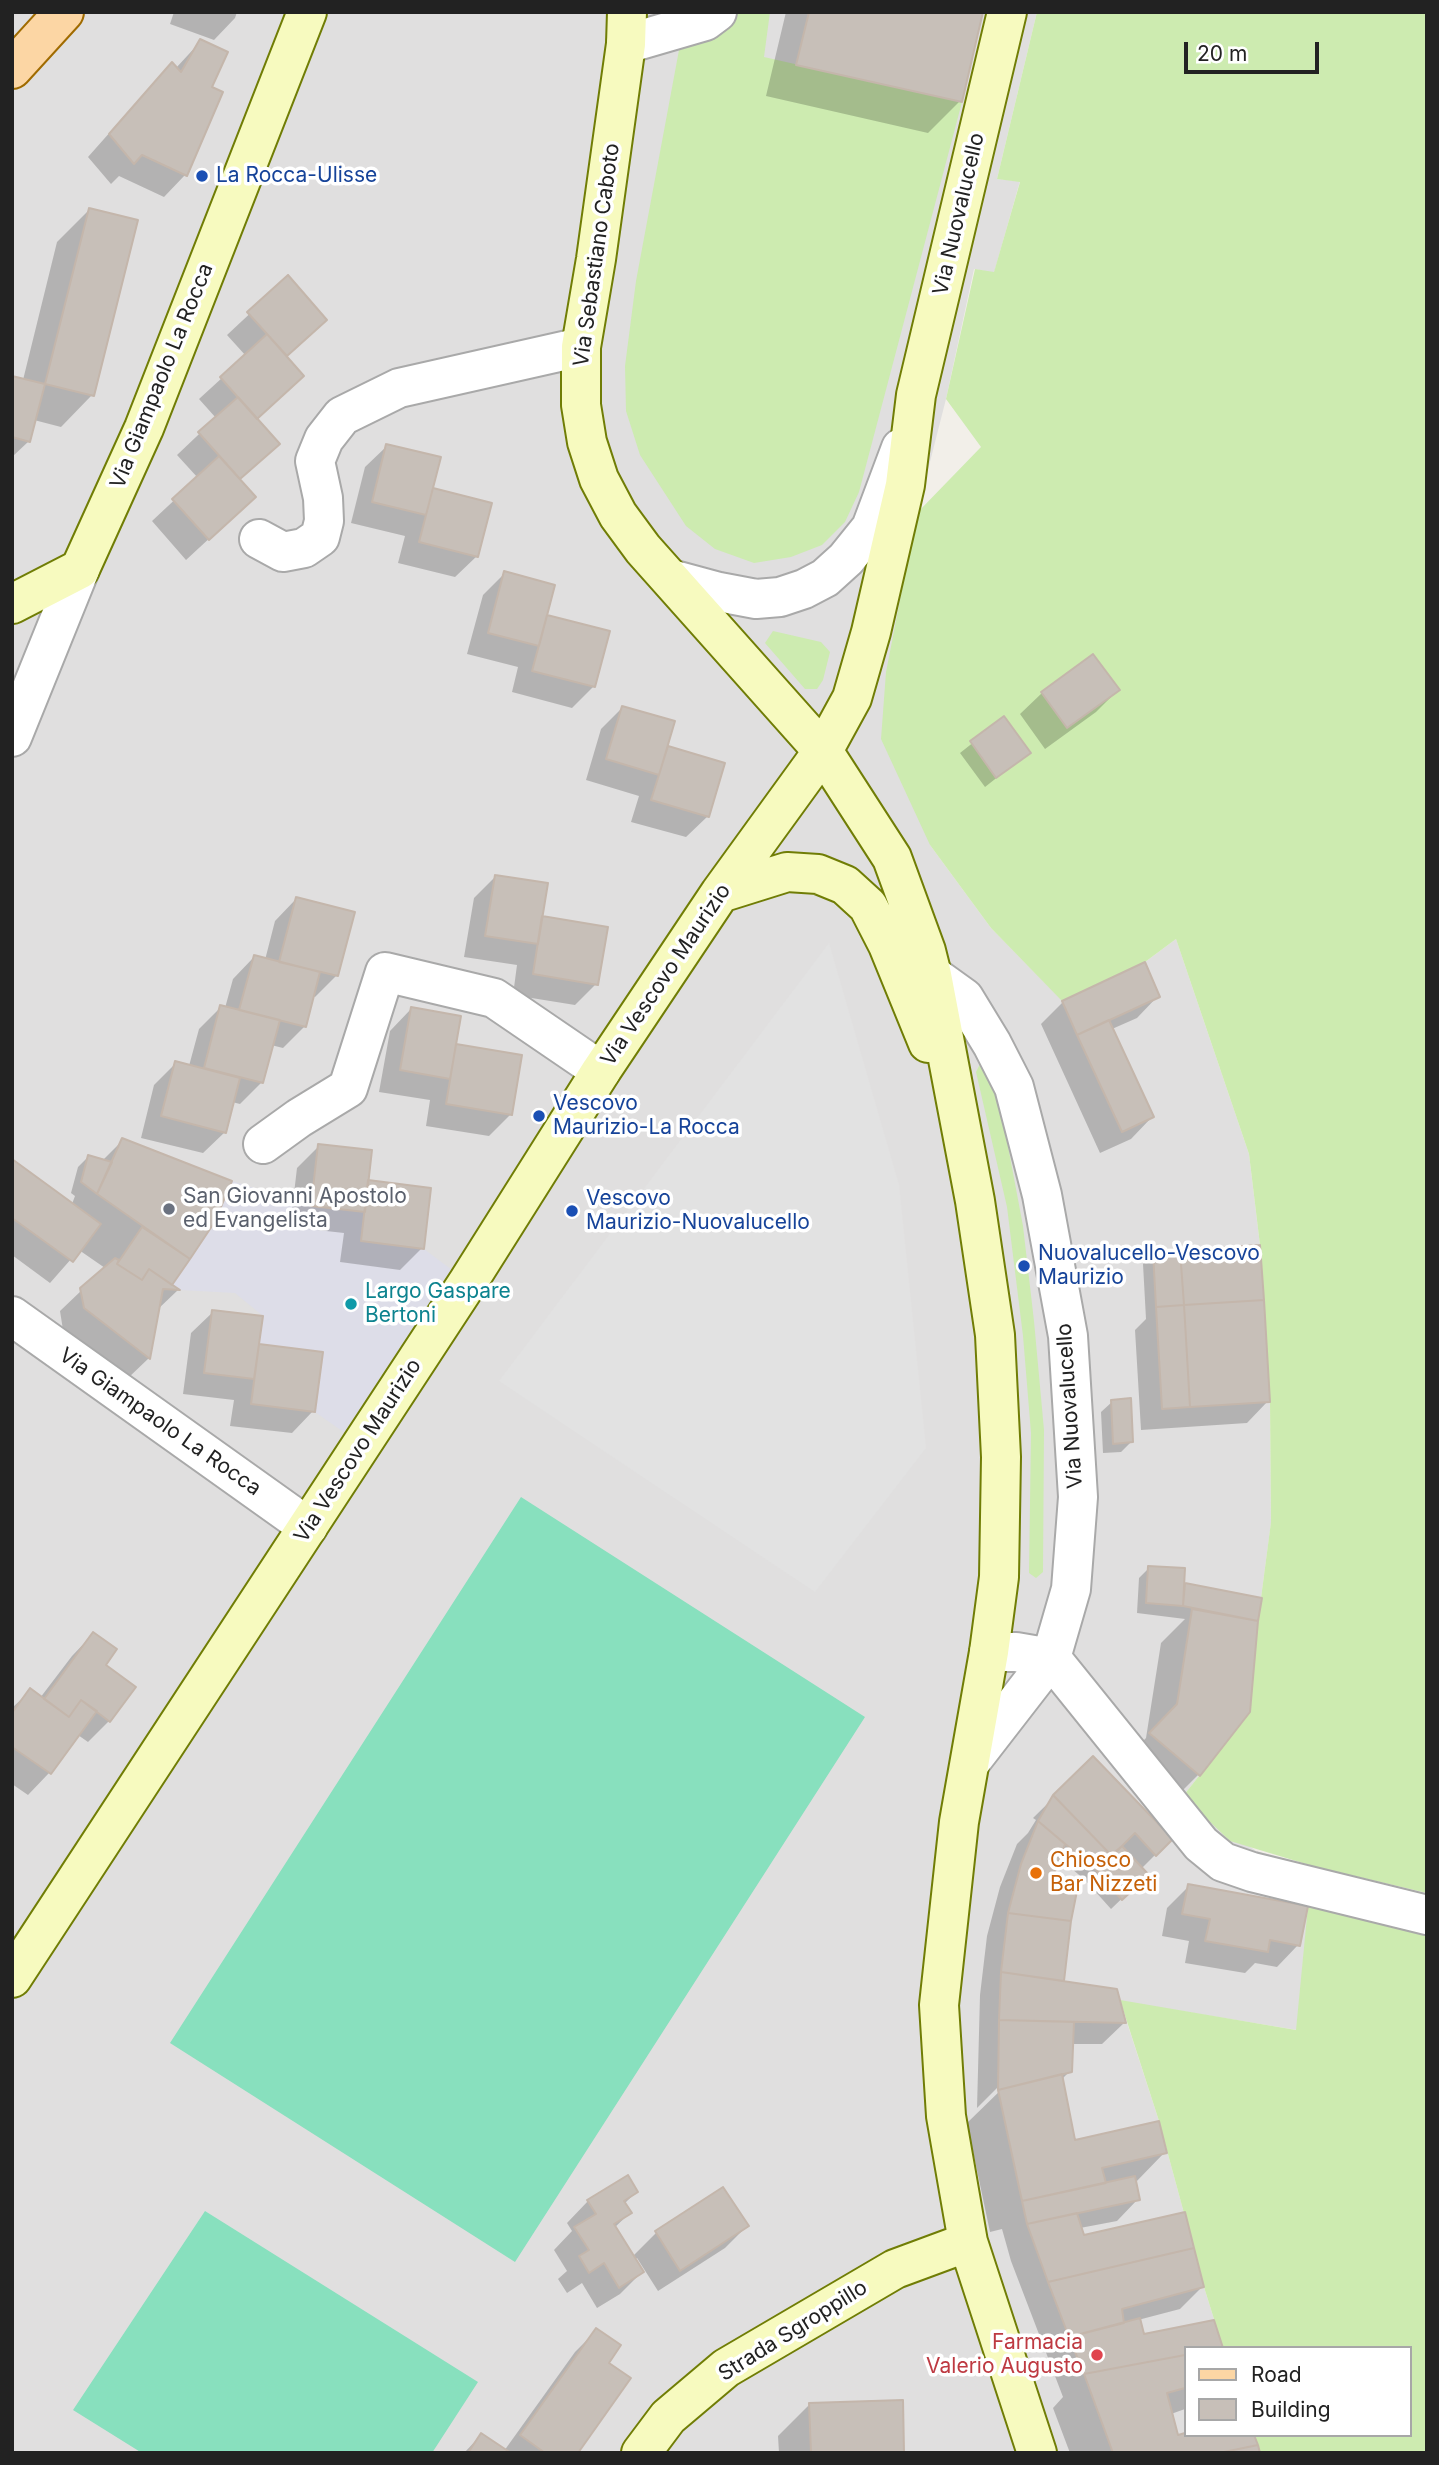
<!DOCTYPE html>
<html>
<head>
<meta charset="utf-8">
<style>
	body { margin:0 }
	#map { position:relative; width:1439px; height:2465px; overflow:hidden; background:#f2efe9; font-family:Inter,sans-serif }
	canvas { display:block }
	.frame { position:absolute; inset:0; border:14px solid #222; pointer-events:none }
	.legend { position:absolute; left:1184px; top:2346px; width:228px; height:91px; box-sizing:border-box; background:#fff; border:2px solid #a7a7a7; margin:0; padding:9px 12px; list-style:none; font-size:21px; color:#222 }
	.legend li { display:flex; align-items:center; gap:14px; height:35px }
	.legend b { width:35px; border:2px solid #a7a7a7 }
	.scale { position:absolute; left:1184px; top:42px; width:135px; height:32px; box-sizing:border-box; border:4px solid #222; border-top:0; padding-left:9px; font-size:21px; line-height:24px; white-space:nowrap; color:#222; -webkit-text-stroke:5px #fff; paint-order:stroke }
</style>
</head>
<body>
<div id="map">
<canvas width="1439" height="2465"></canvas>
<div class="frame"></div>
<ul class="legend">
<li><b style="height:9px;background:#fcd6a4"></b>Road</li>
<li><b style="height:19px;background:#c7bfb8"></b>Building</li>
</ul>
<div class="scale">20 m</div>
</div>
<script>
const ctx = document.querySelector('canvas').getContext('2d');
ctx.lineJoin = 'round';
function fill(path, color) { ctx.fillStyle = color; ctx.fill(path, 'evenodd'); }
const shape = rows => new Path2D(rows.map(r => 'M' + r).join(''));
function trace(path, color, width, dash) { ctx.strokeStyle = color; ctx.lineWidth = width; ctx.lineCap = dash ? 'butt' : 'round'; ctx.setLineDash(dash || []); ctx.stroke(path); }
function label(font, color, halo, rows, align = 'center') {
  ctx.font = font + ' Inter,sans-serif'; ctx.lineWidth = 7; ctx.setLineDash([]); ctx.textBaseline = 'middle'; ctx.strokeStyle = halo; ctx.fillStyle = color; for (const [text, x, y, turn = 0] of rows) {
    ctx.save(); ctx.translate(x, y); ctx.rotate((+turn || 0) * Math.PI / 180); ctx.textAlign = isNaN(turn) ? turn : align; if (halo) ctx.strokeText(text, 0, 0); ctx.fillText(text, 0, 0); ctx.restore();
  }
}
const residential = shape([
	[12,12,1037,12,997,179,1020,181,994,273,974,269,946,399,917,513,930,845,991,928,1062,1000,1145,962,1176,939,1249,1154,1260,1245,1264,1300,1270,1402,1271,1523,1258,1621,1250,1712,1183,1796,1256,1851,1316,1867,1297,2030,1120,2001,1159,2121,1204,2287,1223,2348,1185,2348,1185,2435,1254,2435,1260,2453,12,2453]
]);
const grass = shape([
	[738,12,770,12,764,57,962,102,859,492,845,522,822,545,791,557,754,563,715,549,686,526,640,455,626,411,625,366,636,281,679,50,728,21],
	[1037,12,1427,12,1427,1893,1316,1867,1230,1841,1183,1796,1250,1712,1258,1621,1271,1522,1270,1402,1264,1300,1260,1245,1249,1154,1176,939,1145,962,1062,1001,991,928,930,845,881,739,886,672,917,513,981,447,946,399,975,269,994,272,1020,182,997,179],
	[773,631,821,642,830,652,823,680,817,689,805,689,765,643],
	[980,1064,988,1068,1007,1141,1023,1226,1034,1321,1044,1430,1043,1572,1036,1578,1029,1573,1031,1433,1023,1336,1007,1207,976,1072],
	[1308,1906,1427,1934,1427,2453,1260,2453,1254,2435,1409,2435,1409,2348,1223,2348,1204,2287,1159,2121,1120,2000,1296,2030]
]);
const pitch = shape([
	[521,1497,865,1717,515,2262,170,2043],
	[205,2211,478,2382,432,2453,142,2453,73,2410]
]);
const parking = shape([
	[829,943,899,1185,926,1448,815,1592,499,1381]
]);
const plaza = shape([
	[232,1181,311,1206,365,1212,361,1241,424,1249,468,1282,362,1445,315,1412,322,1352,259,1344,263,1316,235,1293,180,1290,172,1285,214,1223]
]);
const shadow = shape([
	[174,12,237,12,235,18,214,40,170,24],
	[786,12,981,12,960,101,928,133,766,96],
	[200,42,210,88,221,93,185,175,164,197,119,176,111,184,88,157,151,86,172,65,176,68],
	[89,210,92,395,61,427,34,420,29,441,12,457,12,378,23,380,57,242],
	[288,278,325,320,286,357,256,420,256,465,239,480,254,497,186,560,152,521,198,478,177,455,216,418,199,399,246,356,227,335],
	[387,446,431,490,490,505,477,556,455,577,398,563,405,536,351,523,365,467],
	[505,573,545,616,594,686,572,708,512,692,518,667,467,654,483,595],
	[1118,690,1096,712,1045,749,1020,714,1042,693],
	[622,708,666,747,723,764,708,816,686,837,631,822,639,796,586,780,601,729],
	[1003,719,1028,753,985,787,960,753],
	[495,877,540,918,596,984,575,1005,513,995,517,965,464,957,474,898],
	[296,899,337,975,315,997,312,996,305,1026,283,1048,271,1045,262,1082,240,1104,232,1102,225,1132,203,1153,141,1138,154,1085,176,1063,189,1066,199,1029,221,1007,225,1008,233,979,254,957,265,960,275,921],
	[1158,996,1137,1018,1112,1029,1152,1117,1131,1139,1100,1153,1041,1024,1063,1002],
	[411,1009,454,1045,510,1115,489,1136,426,1126,430,1100,379,1092,390,1031],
	[123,1140,213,1222,170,1285,178,1290,157,1310,149,1358,127,1379,63,1330,60,1311,105,1268,79,1250,50,1283,12,1255,12,1161,72,1204,75,1196,71,1193,78,1167,88,1157,102,1161],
	[319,1146,366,1182,422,1248,400,1270,340,1262,344,1233,290,1227,297,1168],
	[1153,1254,1268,1401,1247,1423,1141,1430,1135,1330,1146,1319,1143,1264],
	[213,1312,257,1346,321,1354,313,1411,292,1433,230,1426,234,1400,183,1394,191,1333],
	[1112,1402,1131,1442,1121,1452,1103,1453,1101,1412],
	[1149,1568,1183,1585,1260,1599,1256,1621,1199,1774,1167,1806,1119,1766,1146,1738,1161,1643,1185,1619,1137,1613,1139,1578],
	[93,1634,103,1665,109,1721,88,1742,78,1735,49,1773,28,1795,12,1784,12,1708,30,1691,40,1698,72,1656],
	[1093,1759,1171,1839,1141,1869,1136,1885,1111,1909,1085,1880,1058,1857,1048,1883,1069,1920,1062,1983,1124,2023,1102,2044,1071,2044,1070,2071,1061,2080,1073,2143,1165,2152,1135,2183,1138,2199,1117,2221,1080,2228,1083,2237,1202,2287,1180,2309,1138,2320,1143,2336,1185,2348,1185,2409,1171,2414,1176,2437,1185,2435,1258,2453,1070,2453,1053,2408,1063,2397,1011,2261,1002,2229,990,2232,967,2123,1006,2085,1003,2082,977,2108,980,1995,987,1936,1000,1887,1017,1844,1028,1833,1036,1820,1033,1818],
	[1189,1886,1298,1945,1277,1967,1255,1963,1245,1973,1185,1963,1189,1941,1162,1936,1167,1908],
	[723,2190,747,2226,725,2248,658,2291,637,2258,634,2260,642,2272,620,2294,597,2308,582,2283,567,2293,558,2279,567,2271,554,2250,572,2231,567,2223,588,2201,636,2192,624,2204,630,2213,614,2228,632,2257,656,2233],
	[597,2330,606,2363,576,2453,464,2453,481,2435,504,2451,575,2352],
	[810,2404,903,2453,779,2453,778,2436]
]);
const building = shape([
	[809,12,983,12,962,102,796,65,809,12],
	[200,39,228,52,212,87,223,92,187,176,142,155,134,164,109,134,172,62,181,72,200,39],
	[89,208,138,220,94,396,45,384,89,208],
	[288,275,327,320,287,356,247,312,288,275],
	[267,334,304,376,257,419,220,377,267,334],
	[12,376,45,384,30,442,12,437,12,376],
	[238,397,280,444,240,479,198,432,238,397],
	[386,444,441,457,426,515,372,502,386,444],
	[219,456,256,497,209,540,172,499,219,456],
	[433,488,492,503,478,557,419,542,433,488],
	[504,571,555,585,539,646,488,633,504,571],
	[547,615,610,631,595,687,532,671,547,615],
	[1093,654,1120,690,1067,728,1041,692,1093,654],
	[622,706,675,721,659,775,606,759,622,706],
	[1004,716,1031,753,996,778,970,741,1004,716],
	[668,746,725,763,709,817,651,800,668,746],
	[495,875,548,883,538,944,485,936,495,875],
	[296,897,355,912,338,976,279,962,296,897],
	[542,916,608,927,598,985,533,974,542,916],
	[254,955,320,972,306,1027,239,1010,254,955],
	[1145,962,1160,997,1077,1035,1062,1001,1145,962],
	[220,1005,280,1020,263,1083,204,1068,220,1005],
	[411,1007,461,1016,450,1079,400,1070,411,1007],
	[1109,1020,1154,1117,1122,1132,1077,1035,1109,1020],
	[456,1044,522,1055,512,1115,446,1104,456,1044],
	[175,1061,240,1078,226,1133,161,1116,175,1061],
	[122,1138,232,1181,214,1223,190,1259,97,1194,122,1138],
	[318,1144,372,1150,365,1212,311,1206,318,1144],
	[88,1155,112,1162,97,1194,81,1182,88,1155],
	[12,1159,101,1224,73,1262,12,1218,12,1159],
	[368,1180,431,1188,424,1249,361,1241,368,1180],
	[142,1227,190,1259,172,1285,149,1269,142,1280,117,1264,142,1227],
	[1260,1245,1264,1300,1184,1305,1180,1250,1260,1245],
	[1180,1250,1184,1305,1156,1307,1153,1252,1180,1250],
	[115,1258,119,1260,117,1264,142,1280,149,1269,180,1290,163,1289,150,1359,84,1308,80,1288,115,1258],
	[1264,1300,1270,1402,1190,1407,1184,1305,1264,1300],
	[1184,1305,1190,1407,1162,1409,1156,1307,1184,1305],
	[212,1310,263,1316,254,1379,204,1373,212,1310],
	[259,1344,323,1352,315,1412,251,1404,259,1344],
	[1131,1398,1133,1442,1113,1444,1111,1400,1131,1398],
	[1148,1566,1185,1568,1183,1606,1146,1603,1148,1566],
	[1185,1583,1262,1598,1258,1621,1183,1606,1185,1583],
	[1192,1609,1258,1621,1250,1712,1200,1776,1149,1733,1177,1704,1192,1609],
	[93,1632,117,1649,106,1665,136,1687,110,1722,81,1700,69,1717,44,1699,93,1632],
	[30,1688,69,1717,81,1700,97,1711,51,1774,12,1747,12,1713,30,1688],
	[1093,1756,1173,1839,1156,1856,1135,1833,1112,1856,1053,1795,1093,1756],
	[1053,1795,1112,1856,1095,1869,1038,1821,1053,1795],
	[1038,1821,1065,1844,1051,1882,1078,1886,1071,1921,1008,1913,1021,1864,1038,1821],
	[1122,1846,1149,1875,1122,1900,1095,1869,1122,1846],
	[1188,1884,1308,1906,1300,1946,1270,1940,1268,1952,1205,1941,1210,1919,1182,1914,1188,1884],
	[1008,1913,1071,1921,1064,1981,1001,1972,1008,1913],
	[1001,1972,1117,1989,1126,2023,999,2020,1001,1972],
	[999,2020,1074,2022,1072,2072,998,2090,999,2020],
	[1062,2074,1075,2140,1159,2121,1167,2153,1102,2168,1106,2183,1022,2201,998,2090,1062,2074],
	[628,2175,638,2192,624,2201,632,2213,614,2224,644,2272,619,2288,604,2263,589,2273,579,2256,589,2250,574,2227,596,2214,587,2200,628,2175],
	[1135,2176,1140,2200,1027,2224,1022,2201,1135,2176],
	[723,2187,749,2226,680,2271,655,2231,723,2187],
	[1185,2212,1194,2248,1048,2282,1027,2224,1077,2213,1084,2235,1185,2212],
	[1194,2248,1204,2287,1122,2309,1124,2323,1069,2337,1048,2282,1194,2248],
	[1140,2318,1144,2334,1214,2320,1223,2348,1185,2348,1185,2355,1084,2374,1069,2337,1140,2318],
	[596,2328,621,2345,609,2363,631,2378,578,2453,545,2453,520,2435,596,2328],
	[1185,2355,1185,2388,1167,2393,1178,2435,1185,2433,1185,2435,1254,2435,1258,2445,1219,2453,1113,2453,1084,2374,1185,2355],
	[903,2400,904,2453,811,2453,809,2403,903,2400],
	[481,2433,511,2453,468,2453,481,2433],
	[1258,2445,1260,2453,1219,2453,1258,2445]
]);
const street = shape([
	[626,44,705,21,717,12],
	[259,539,283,552,304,548,320,537,324,521,323,498,315,461,324,439,342,416,399,388,581,347],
	[671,579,719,592,756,599,780,597,804,589,825,578,846,559,871,528,901,448],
	[12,737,80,569],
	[932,975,964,998,992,1044,1014,1087,1042,1195,1068,1336,1078,1497,1071,1589,1051,1658,972,1760],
	[263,1144,299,1118,348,1088,385,972,494,998,601,1071],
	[12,1316,308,1527],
	[989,1652,1016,1652,1051,1658,1201,1844,1223,1862,1252,1872,1427,1915]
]);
const secondary = shape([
	[627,12,626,44,596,259,581,347,581,405,587,442,599,479,618,515,643,549,823,751,892,858,926,951,932,975,975,1201,995,1335,1001,1457,999,1577,989,1652,959,1822,939,2005,946,2116,968,2242,1037,2453],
	[12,604,80,569,144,428,307,12],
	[720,893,787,872,818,874,845,885,868,906,888,945,928,1043],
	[12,1978,468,1282,601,1071,720,893,823,751,852,698,871,632,905,485,916,395,1007,12],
	[641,2453,668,2417,726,2368,895,2269,968,2242]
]);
const primary = shape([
	[12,69,64,12]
]);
const markers = [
	[202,176,7,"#1a4fb4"],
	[539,1116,7,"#1a4fb4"],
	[169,1209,7,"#6b7280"],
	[572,1211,7,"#1a4fb4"],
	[1024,1266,7,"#1a4fb4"],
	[351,1304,7,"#0f9aa8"],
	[1036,1873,7,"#e8710a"],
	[1097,2355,7,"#e0444e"]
];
const transitNames = [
	["La Rocca-Ulisse",216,176],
	["Vescovo",553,1104],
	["Maurizio-La Rocca",553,1128],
	["Vescovo",586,1199],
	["Maurizio-Nuovalucello",586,1223],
	["Nuovalucello-Vescovo",1038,1254],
	["Maurizio",1038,1278]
];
const streetNames = [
	["Via Nuovalucello",959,214,-77],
	["Via Sebastiano Caboto",597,255,-82],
	["Via Giampaolo La Rocca",162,376,-68],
	["Via Vescovo Maurizio",666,975,-56],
	["Via Nuovalucello",1070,1406,-94],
	["Via Giampaolo La Rocca",160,1422,35],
	["Via Vescovo Maurizio",358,1451,-57],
	["Strada Sgroppillo",793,2331,-32]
];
const worshipNames = [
	["San Giovanni Apostolo",183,1197],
	["ed Evangelista",183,1221]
];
const cultureNames = [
	["Largo Gaspare",365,1292],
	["Bertoni",365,1316]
];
const foodNames = [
	["Chiosco",1050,1861],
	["Bar Nizzeti",1050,1885]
];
const healthNames = [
	["Farmacia",1083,2343],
	["Valerio Augusto",1083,2367]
];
fill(residential, '#e0dfdf');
fill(grass, '#cdebb0');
fill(pitch, '#88e0be');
fill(parking, '#e2e2e2');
fill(plaza, '#dddde8');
fill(shadow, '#0003');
fill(building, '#c7bfb8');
trace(building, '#c4b6ab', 2);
trace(street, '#a9a9a9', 42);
trace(secondary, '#707d05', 42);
trace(primary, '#a06b00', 42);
trace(street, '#fff', 38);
trace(secondary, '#f7fabf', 38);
trace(primary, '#fcd6a4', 38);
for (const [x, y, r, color] of markers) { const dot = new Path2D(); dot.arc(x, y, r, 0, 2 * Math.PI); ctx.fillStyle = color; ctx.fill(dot); trace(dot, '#fff', 2.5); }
label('21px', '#164399', '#fff', transitNames, 'left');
label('21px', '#222', '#fff', streetNames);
label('21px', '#5b616d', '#fff', worshipNames, 'left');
label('21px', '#0d838f', '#fff', cultureNames, 'left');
label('21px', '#c56008', '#fff', foodNames, 'left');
label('21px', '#be3a42', '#fff', healthNames, 'right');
</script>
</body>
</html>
